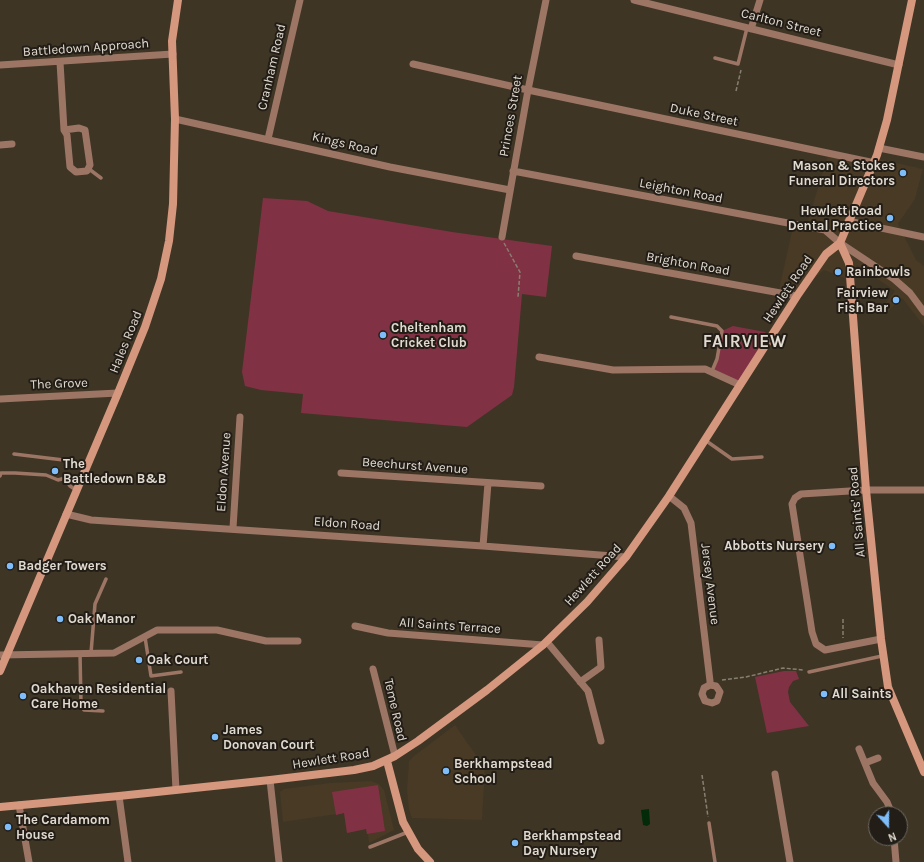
<!DOCTYPE html>
<html>
<head>
<meta charset="utf-8">
<style>
	body { margin:0 }
	#map { position:relative; width:924px; height:862px; overflow:hidden; background:#3f3525; font-family:Karla,sans-serif }
	canvas { display:block }
	.north { position:absolute; left:868px; top:806px; width:40px; height:40px; box-sizing:border-box; background:#221d16; border:1px solid #6e6960; border-radius:50%; rotate:159deg; font-size:11px; font-weight:700; line-height:16px; text-align:center; color:#e1dad0 }
	.north::after { content:''; display:block; margin:auto; width:14px; height:18px; background:#7ebdf9; clip-path:polygon(50% 0,100% 100%,50% 72%,0 100%) }
</style>
</head>
<body>
<div id="map">
<canvas width="924" height="862"></canvas>
<div class="north">N</div>
</div>
<script>
const ctx = document.querySelector('canvas').getContext('2d');
ctx.lineJoin = 'round';
function fill(path, color) { ctx.fillStyle = color; ctx.fill(path, 'evenodd'); }
const shape = rows => new Path2D(rows.map(r => 'M' + r).join(''));
function trace(path, color, width, dash) { ctx.strokeStyle = color; ctx.lineWidth = width; ctx.lineCap = dash ? 'butt' : 'round'; ctx.setLineDash(dash || []); ctx.stroke(path); }
function label(font, color, halo, rows, align = 'center') {
  ctx.font = font + ' Karla,sans-serif'; ctx.lineWidth = 4; ctx.setLineDash([]); ctx.textBaseline = 'middle'; ctx.strokeStyle = halo; ctx.fillStyle = color; for (const [text, x, y, turn = 0] of rows) {
    ctx.save(); ctx.translate(x, y); ctx.rotate((+turn || 0) * Math.PI / 180); ctx.textAlign = isNaN(turn) ? turn : align; if (halo) ctx.strokeText(text, 0, 0); ctx.fillText(text, 0, 0); ctx.restore();
  }
}
const built = shape([
	[828,155,874,158,923,169,915,199,898,224,916,260,924,266,924,326,902,298,888,311,883,306,895,291,857,265,849,280,824,270,798,292,779,290,793,227,807,224],
	[455,725,485,768,482,820,412,818,409,810,407,789,409,761,414,756],
	[371,781,379,784,384,790,394,830,369,843,367,829,347,833,344,813,283,822,280,792,284,789,330,783]
]);
const green = shape([
	[263,198,307,201,328,211,452,232,552,246,546,297,522,294,514,387,512,395,467,427,301,413,303,394,261,390,245,386,242,372],
	[733,326,765,332,770,338,740,385,712,371,717,359,722,331],
	[784,671,796,671,799,679,793,681,789,687,788,692,790,702,809,726,767,733,755,677],
	[378,785,385,831,367,834,366,829,347,833,344,813,336,815,332,792]
]);
const water = shape([
	[649,809,650,824,647,826,643,825,641,810]
]);
const path = shape([
	[736,91,741,70],
	[504,243,520,272,518,297],
	[843,619,843,638],
	[722,680,746,677,783,668,803,670],
	[702,775,708,817]
]);
const lane = shape([
	[715,58,738,64,747,28],
	[89,169,101,178],
	[671,317,717,326,722,331,717,359,712,371],
	[705,440,732,459,762,457],
	[14,454,88,463],
	[0,476,1,473,15,473,46,475,58,480,65,478,70,486,76,490],
	[145,637,151,676,181,672],
	[80,653,81,705,84,710,103,711],
	[91,653,95,604,106,579],
	[809,672,882,656],
	[709,823,715,862],
	[370,847,408,832]
]);
const street = shape([
	[634,0,899,65],
	[751,29,760,0],
	[60,62,64,130,67,135,70,167,76,172,87,171,90,165,85,130,79,128,64,130],
	[413,64,528,90,875,163],
	[0,65,173,54],
	[175,119,390,167,510,190],
	[268,139,300,0],
	[0,145,12,144],
	[879,148,924,157],
	[513,171,825,230,840,243,894,279,910,293,924,312],
	[848,221,924,237],
	[502,237,528,90,546,0],
	[576,256,797,296],
	[539,357,613,370,705,369,740,385],
	[0,399,118,393],
	[341,473,541,486],
	[669,496,684,508,691,523,710,681,710,685,704,688,702,694,705,701,712,703,717,701,720,692,716,686,710,685],
	[66,514,91,520,483,546,626,557],
	[233,528,240,417],
	[483,546,488,483],
	[355,626,388,633,543,645],
	[881,639,825,650,816,644,812,632,792,504,795,498,801,494,866,490,924,490],
	[547,642,588,691,601,741],
	[0,655,114,653,157,630,217,630,266,641,298,641],
	[373,669,395,756],
	[580,682,601,667,599,640],
	[171,691,176,790],
	[859,749,873,783,887,802,892,814],
	[865,763,878,758],
	[775,774,790,862],
	[270,780,279,862],
	[119,796,128,862],
	[19,805,29,862],
	[894,838,896,862]
]);
const secondary = shape([
	[840,243,849,263,866,490,881,639,888,687,924,772],
	[0,671,118,393,145,327,161,279,169,241,173,204,175,119,172,41,178,0],
	[387,761,403,822,418,849,430,862],
	[0,807,119,796,270,780,354,770,373,766,395,756,418,741,487,690,543,645,587,602,626,557,669,496,797,296,826,254,840,243,877,155,887,120,912,0]
]);
const markers = [
	[903,173,4,"#7ebdf9"],
	[890,218,4,"#7ebdf9"],
	[838,272,4,"#7ebdf9"],
	[896,300,4,"#7ebdf9"],
	[383,335,4,"#7ebdf9"],
	[55,471,4,"#7ebdf9"],
	[832,546,4,"#7ebdf9"],
	[10,566,4,"#7ebdf9"],
	[60,619,4,"#7ebdf9"],
	[139,660,4,"#7ebdf9"],
	[824,694,4,"#7ebdf9"],
	[23,696,4,"#7ebdf9"],
	[215,737,4,"#7ebdf9"],
	[446,771,4,"#7ebdf9"],
	[8,827,4,"#7ebdf9"],
	[515,843,4,"#7ebdf9"]
];
const streetNames = [
	["Carlton Street",781,23,14],
	["Battledown Approach",86,48,-4],
	["Cranham Road",272,67,-77],
	["Duke Street",704,115,12],
	["Princes Street",511,116,-80],
	["Kings Road",345,144,13],
	["Leighton Road",681,191,11],
	["Brighton Road",688,264,10],
	["Hewlett Road",788,289,-56],
	["Hales Road",126,342,-68],
	["The Grove",59,384,-2],
	["Beechurst Avenue",415,466,4],
	["Eldon Avenue",224,472,-86],
	["All Saints' Road",857,512,-95],
	["Eldon Road",347,524,4],
	["Hewlett Road",593,575,-48],
	["Jersey Avenue",710,584,83],
	["All Saints Terrace",450,626,4],
	["Teme Road",395,710,77],
	["Hewlett Road",331,759,-9]
];
const poiNames = [
	["Mason & Stokes",895,166,"right"],
	["Funeral Directors",895,181,"right"],
	["Hewlett Road",882,211,"right"],
	["Dental Practice",882,226,"right"],
	["Rainbowls",846,272],
	["Fairview",888,293,"right"],
	["Fish Bar",888,308,"right"],
	["Cheltenham",391,328],
	["Cricket Club",391,343],
	["The",63,464],
	["Battledown B&B",63,479],
	["Abbotts Nursery",824,546,"right"],
	["Badger Towers",18,566],
	["Oak Manor",68,619],
	["Oak Court",147,660],
	["Oakhaven Residential",31,689],
	["Care Home",31,704],
	["All Saints",832,694],
	["James",223,730],
	["Donovan Court",223,745],
	["Berkhampstead",454,764],
	["School",454,779],
	["The Cardamom",16,820],
	["House",16,835],
	["Berkhampstead",523,836],
	["Day Nursery",523,851]
];
const districtNames = [
	["FAIRVIEW",745,342]
];
fill(built, '#483a24');
fill(green, '#803244');
fill(water, '#032b09');
trace(path, '#877f72', 1.5, [4, 2]);
trace(lane, '#9c7565', 3.5);
trace(street, '#9c7565', 7);
trace(secondary, '#d5977e', 8);
for (const [x, y, r, color] of markers) { const dot = new Path2D(); dot.arc(x, y, r, 0, 2 * Math.PI); ctx.fillStyle = color; ctx.fill(dot); trace(dot, '#221d16', 1.5); }
label('13px', '#e1dad0', '#221d16', streetNames);
label('bold 13px', '#e1dad0', '#221d16', poiNames, 'left');
ctx.letterSpacing = '1px';
label('bold 17px', '#e1dad0', '#221d16', districtNames);
ctx.letterSpacing = '0px';
</script>
</body>
</html>
